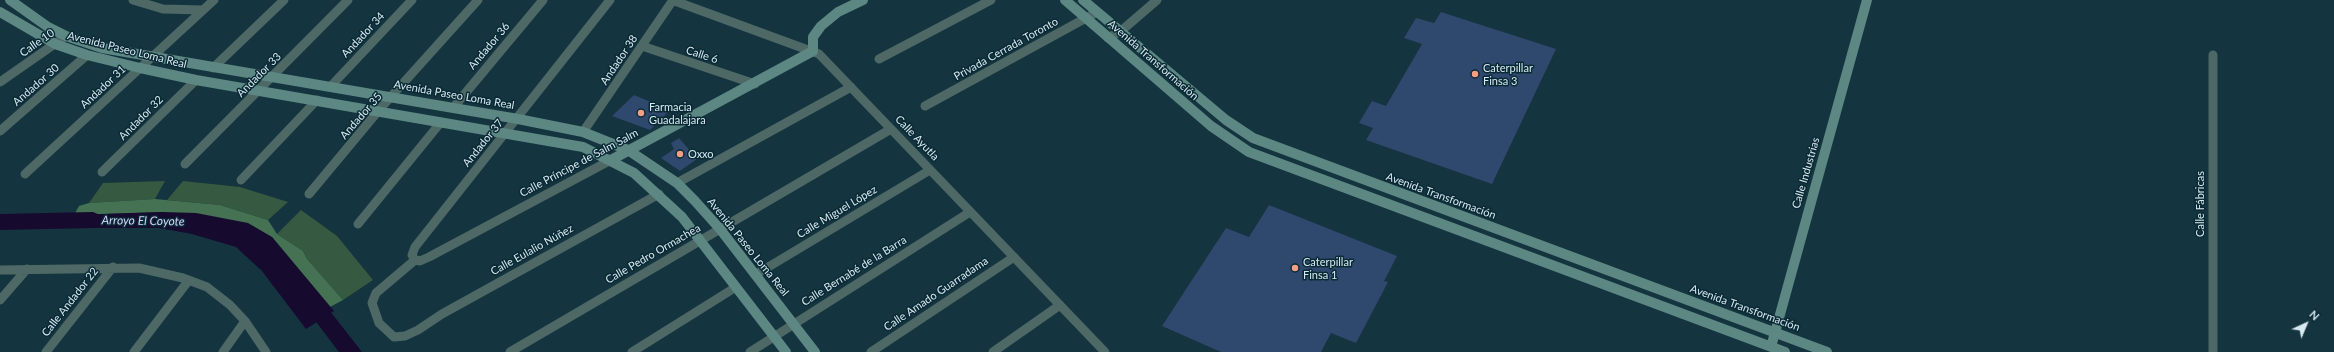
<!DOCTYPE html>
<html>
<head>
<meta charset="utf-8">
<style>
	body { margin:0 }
	#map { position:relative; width:2334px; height:352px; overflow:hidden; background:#14343f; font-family:Lato,sans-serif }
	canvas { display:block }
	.north { position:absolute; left:2286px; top:304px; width:40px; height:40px; -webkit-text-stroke:3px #092a35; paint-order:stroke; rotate:44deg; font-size:11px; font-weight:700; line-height:16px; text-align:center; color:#d8e9f0 }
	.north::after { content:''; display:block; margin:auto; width:14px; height:18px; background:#d8e9f0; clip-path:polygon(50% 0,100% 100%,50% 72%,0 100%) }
</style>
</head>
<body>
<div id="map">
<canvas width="2334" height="352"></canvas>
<div class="north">N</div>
</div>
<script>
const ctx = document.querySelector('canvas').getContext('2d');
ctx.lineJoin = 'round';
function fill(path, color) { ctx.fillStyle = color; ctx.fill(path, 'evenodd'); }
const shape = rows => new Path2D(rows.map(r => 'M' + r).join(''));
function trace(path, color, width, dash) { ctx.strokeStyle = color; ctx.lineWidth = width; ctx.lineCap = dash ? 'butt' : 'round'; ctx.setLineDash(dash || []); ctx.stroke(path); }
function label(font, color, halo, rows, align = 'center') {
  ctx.font = font + ' Lato,sans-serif'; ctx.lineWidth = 3; ctx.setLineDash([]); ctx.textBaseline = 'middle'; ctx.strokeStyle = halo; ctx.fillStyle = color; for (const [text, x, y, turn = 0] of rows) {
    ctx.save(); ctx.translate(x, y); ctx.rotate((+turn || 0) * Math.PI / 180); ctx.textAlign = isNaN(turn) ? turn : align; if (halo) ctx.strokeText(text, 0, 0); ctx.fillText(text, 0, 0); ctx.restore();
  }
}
const green = shape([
	[165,181,155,199,89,203,103,183],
	[183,181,240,187,288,202,268,220,220,205,167,200],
	[301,210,337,236,373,280,343,300,307,259,303,251,277,234]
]);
const forest = shape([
	[155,199,220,205,268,220,277,234,303,251,307,259,343,300,330,307,272,237,162,212,74,215,79,206,89,203]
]);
const water = shape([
	[162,212,196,213,248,223,272,237,334,311,306,329,262,271,236,247,192,234,159,228,62,228,71,215]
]);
const river = shape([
	[93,212,100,215,103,220,100,225,93,228,0,230,0,214,93,212],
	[308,290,315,292,362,352,339,352,298,298,301,292,308,290]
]);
const building = shape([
	[1441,12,1556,49,1492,184,1366,140,1373,128,1359,123,1372,101,1386,106,1422,44,1404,38,1416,18,1434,23],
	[634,95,670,110,650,130,612,116],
	[679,138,697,159,680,171,661,158,674,149,671,143],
	[1269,205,1397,256,1384,281,1388,282,1356,343,1331,333,1321,352,1221,352,1162,326,1226,228,1249,237]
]);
const street = shape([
	[133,0,163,9,203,10],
	[610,0,415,247,412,255,415,260,420,261,429,257,611,160],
	[672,0,819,54,1105,352],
	[1108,38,1121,31,1157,0],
	[642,46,755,84],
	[2213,55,2213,352],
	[879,59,991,0],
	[213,68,284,0],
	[0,82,66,36],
	[331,86,412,0],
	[925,106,1097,12],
	[453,108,543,0],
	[0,131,87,55],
	[583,132,673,0],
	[185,164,348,0],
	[102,172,196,80],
	[25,174,214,0],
	[241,180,317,100],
	[677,183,851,87],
	[309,194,379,110,478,0],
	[358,224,441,122],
	[415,260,376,293,372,303,379,323,394,337,405,336,418,330,442,314,659,194],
	[0,270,139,268,183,278,207,287,230,305,245,321,266,352],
	[755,275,930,170],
	[0,300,27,269],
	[46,352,113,267],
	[134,352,189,280],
	[223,352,245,321],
	[510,352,891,129],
	[632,352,736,287],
	[750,352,970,212],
	[871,352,1014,257],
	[993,352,1060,305]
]);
const secondary = shape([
	[10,0,48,27,66,36,102,48,518,119,583,132,628,150,677,183,695,201,720,229,815,352],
	[1065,0,1211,126,1249,152,1785,352],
	[1083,0,1226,120,1253,138,1827,352],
	[0,12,55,44,87,55,140,68,196,80,583,147,634,173,682,217,786,352],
	[611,160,813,51,813,37,821,26,838,12,863,0],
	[1771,347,1867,0]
]);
const markers = [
	[1475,74,4,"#f39f85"],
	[641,113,4,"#f39f85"],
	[680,154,4,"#f39f85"],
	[1295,268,4,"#f39f85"]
];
const streetNames = [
	["Andador 34",363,35,-47],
	["Calle 10",37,43,-35],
	["Andador 36",489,46,-50],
	["Privada Cerrada Toronto",1006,49,-29],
	["Avenida Paseo Loma Real",127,50,14],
	["Calle 6",702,55,18],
	["Andador 38",619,60,-56],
	["Avenida Transformación",1153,60,41],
	["Andador 33",259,75,-45],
	["Andador 30",36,85,-41],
	["Andador 31",103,87,-43],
	["Avenida Paseo Loma Real",454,95,10],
	["Andador 35",361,116,-49],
	["Andador 32",141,118,-45],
	["Calle Ayutla",917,138,46],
	["Andador 37",483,143,-51],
	["Calle Príncipe de Salm Salm",579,163,-28],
	["Calle Industrias",1806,173,-74],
	["Avenida Transformación",1441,196,20],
	["Calle Fábricas",2200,204,-90],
	["Calle Miguel López",837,212,-31],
	["Avenida Paseo Loma Real",748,247,51],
	["Calle Eulalio Núñez",532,250,-29],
	["Calle Pedro Ormachea",653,254,-30],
	["Calle Bernabé de la Barra",854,271,-32],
	["Calle Amado Guarradama",936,294,-34],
	["Calle Andador 22",70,302,-52],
	["Avenida Transformación",1745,308,20]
];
const poiNames = [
	["Caterpillar",1483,68],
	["Finsa 3",1483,81],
	["Farmacia",649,107],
	["Guadalajara",649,120],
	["Oxxo",688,154],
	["Caterpillar",1303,262],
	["Finsa 1",1303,275]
];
const waterNames = [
	["Arroyo El Coyote",143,221,1]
];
fill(green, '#355a41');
fill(forest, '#447253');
fill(water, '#160a2f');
fill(river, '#160a2f');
fill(building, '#2f486e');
trace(street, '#4d6865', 9);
trace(secondary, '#5c8782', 10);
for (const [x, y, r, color] of markers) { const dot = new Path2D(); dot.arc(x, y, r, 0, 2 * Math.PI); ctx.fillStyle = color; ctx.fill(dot); trace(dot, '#092a35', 1.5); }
label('11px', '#d8e9f0', '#092a35', streetNames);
label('11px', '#d8e9f0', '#092a35', poiNames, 'left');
label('italic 12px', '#dad2fe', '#092a35', waterNames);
</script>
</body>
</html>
